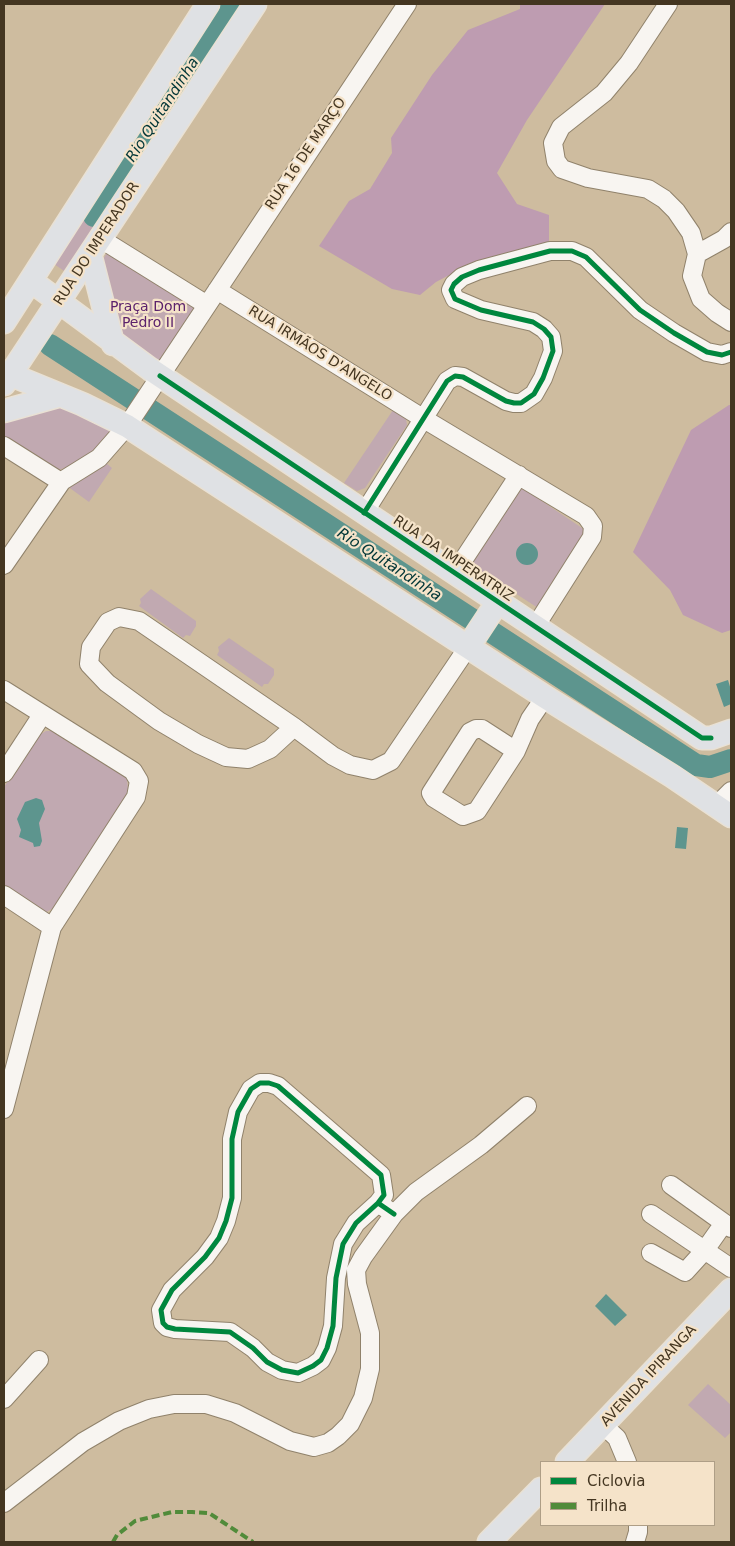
<!DOCTYPE html>
<html>
<head>
<meta charset="utf-8">
<style>
	body { margin:0 }
	#map { position:relative; width:735px; height:1546px; overflow:hidden; background:#cebc9f; font-family:"DejaVu Sans",sans-serif }
	canvas { display:block }
	.frame { position:absolute; inset:0; border:5px solid #443621; pointer-events:none }
	.legend { position:absolute; left:540px; top:1461px; width:175px; height:65px; box-sizing:border-box; background:#f5e3c9; border:1px solid #ae9e86; margin:0; padding:6px 9px; list-style:none; font-size:15px; color:#443621 }
	.legend li { display:flex; align-items:center; gap:10px; height:25px }
	.legend b { width:25px; border:1px solid #ae9e86 }
</style>
</head>
<body>
<div id="map">
<canvas width="735" height="1546"></canvas>
<div class="frame"></div>
<ul class="legend">
<li><b style="height:6px;background:#00873e"></b>Ciclovia</li>
<li><b style="height:6px;background:#518b3a"></b>Trilha</li>
</ul>
</div>
<script>
const ctx = document.querySelector('canvas').getContext('2d');
ctx.lineJoin = 'round';
function fill(path, color) { ctx.fillStyle = color; ctx.fill(path, 'evenodd'); }
const shape = rows => new Path2D(rows.map(r => 'M' + r).join(''));
function trace(path, color, width, dash) { ctx.strokeStyle = color; ctx.lineWidth = width; ctx.lineCap = dash ? 'butt' : 'round'; ctx.setLineDash(dash || []); ctx.stroke(path); }
function label(font, color, halo, rows, align = 'center') {
  ctx.font = font + ' "DejaVu Sans",sans-serif'; ctx.lineWidth = 4.5; ctx.setLineDash([]); ctx.textBaseline = 'middle'; ctx.strokeStyle = halo; ctx.fillStyle = color; for (const [text, x, y, turn = 0] of rows) {
    ctx.save(); ctx.translate(x, y); ctx.rotate((+turn || 0) * Math.PI / 180); ctx.textAlign = isNaN(turn) ? turn : align; if (halo) ctx.strokeText(text, 0, 0); ctx.fillText(text, 0, 0); ctx.restore();
  }
}
const green = shape([
	[87,214,100,222,67,273,54,264],
	[108,251,198,305,157,367,118,337,99,266],
	[54,404,111,427,112,435,96,452,79,462,54,472,4,441,4,419],
	[393,410,406,419,407,425,365,488,357,491,344,483],
	[106,463,112,468,89,502,67,486,95,471],
	[521,487,588,532,538,608,470,564],
	[151,589,196,621,196,626,190,636,186,635,183,638,139,606,141,603,140,599],
	[229,638,274,669,274,675,268,684,264,684,262,687,217,655,219,651,218,647],
	[46,731,56,731,120,770,127,779,128,789,125,801,55,907,45,913,4,888,4,787,38,736],
	[708,1384,731,1405,731,1432,725,1438,688,1405]
]);
const forest = shape([
	[520,4,605,4,527,120,497,173,517,204,549,215,549,245,457,271,436,282,420,295,392,289,319,246,349,201,370,189,392,153,391,138,432,75,468,30,520,9],
	[729,405,731,405,731,630,722,633,683,615,670,590,633,552,691,430]
]);
const water = shape([
	'516 554a11 11 0 1 1 22 0a11 11 0 1 1-22 0Z',
	[728,680,731,690,731,704,724,707,716,684],
	[36,798,42,800,45,809,39,823,42,841,40,846,34,847,33,843,19,837,21,830,17,819,25,802],
	[677,827,688,828,686,849,675,848],
	[606,1294,627,1315,615,1326,595,1306]
]);
const river = shape([
	[94,216,232,4],
	[50,345,696,765,710,767,731,760]
]);
const minor = shape([
	[668,4,629,63,604,93,561,127,553,143,556,161,562,169,588,178,648,189,664,199,676,211,691,233,697,254],
	[101,239,207,305],
	[697,254,692,276,701,299,717,313,731,322],
	[697,254,724,239,731,232],
	[217,290,424,419,586,516,593,526,592,537,535,627],
	[4,446,61,482],
	[364,513,447,381,455,376,463,377,506,401,514,403,521,403,534,394,543,378,553,351,551,337,544,329,533,322,481,310,455,299,451,290,454,284,462,277,479,270,550,251,572,251,586,257,640,310,674,333,707,352,722,355,731,352],
	[4,565,62,481,99,458,127,426,407,4],
	[454,574,519,475],
	[4,690,133,771,139,781,136,797,52,927,4,1109],
	[294,727,270,749,248,759,226,757,198,744,159,721,107,683,89,664,91,647,108,622,119,617,139,621,294,727,333,756,350,765,373,770,391,761,468,647],
	[516,751,482,729,476,729,470,732,431,793,434,798,463,816,477,811,516,751,530,719,545,697],
	[4,773,42,715],
	[726,813,722,804,723,799,731,791],
	[4,895,52,927],
	[671,1185,731,1228],
	[378,1203,356,1223,343,1244,336,1278,333,1326,327,1348,321,1360,313,1366,298,1373,282,1370,267,1362,253,1348,230,1332,175,1329,167,1327,163,1323,161,1310,172,1290,205,1257,219,1238,226,1221,232,1198,232,1139,238,1112,251,1089,260,1083,269,1083,278,1086,381,1175,384,1195,378,1203,394,1214],
	[651,1214,731,1268],
	[651,1253,685,1272,705,1250,724,1223],
	[4,1399,39,1360],
	[603,1425,617,1438,627,1462],
	[4,1503,83,1442,119,1421,149,1409,174,1404,206,1404,235,1413,290,1441,314,1447,328,1443,338,1436,350,1424,363,1398,370,1369,370,1333,357,1284,356,1270,363,1257,394,1214,416,1192,481,1145,527,1106],
	[635,1542,638,1532,638,1525]
]);
const major = shape([
	[90,254,113,344],
	[31,281,150,369,702,738,711,738,731,731],
	[4,322,208,4],
	[4,372,82,404,127,426,545,697,672,776,731,816],
	[4,384,255,4],
	[4,411,58,396],
	[468,647,497,603],
	[567,1462,731,1290],
	[489,1542,541,1489]
]);
const quiet = shape([
	[113,1542,117,1535,135,1521,172,1512,192,1512,209,1513,253,1542]
]);
const cycleway = shape([
	[160,376,702,738,711,738],
	[364,513,447,381,455,376,463,377,506,401,514,403,521,403,534,394,543,378,553,351,551,337,544,329,533,322,481,310,455,299,451,290,454,284,462,277,479,270,550,251,572,251,586,257,640,310,674,333,707,352,722,355,731,352],
	[378,1203,356,1223,343,1244,336,1278,333,1326,327,1348,321,1360,313,1366,298,1373,282,1370,267,1362,253,1348,230,1332,175,1329,167,1327,163,1323,161,1310,172,1290,205,1257,219,1238,226,1221,232,1198,232,1139,238,1112,251,1089,260,1083,269,1083,278,1086,381,1175,384,1195,378,1203,394,1214]
]);
const streetNames = [
	["RUA 16 DE MARÇO",306,154,-56],
	["RUA DO IMPERADOR",97,244,-57],
	["RUA IRMÃOS D'ANGELO",320,354,32],
	["RUA DA IMPERATRIZ",453,559,34],
	["AVENIDA IPIRANGA",649,1376,-47]
];
const parkNames = [
	["Praça Dom",148,307],
	["Pedro II",148,323]
];
const waterNames = [
	["Rio Quitandinha",163,110,-57],
	["Rio Quitandinha",389,565,33]
];
fill(green, '#c1a9b1');
fill(forest, '#be9cb1');
fill(water, '#5d958e');
trace(river, '#5d958e', 22);
trace(minor, '#90826b', 20);
trace(major, '#e9e1d4', 25);
trace(minor, '#f8f5f1', 18);
trace(major, '#dfe1e4', 22);
trace(quiet, '#518b3a', 4, [8, 4]);
trace(cycleway, '#00873e', 5);
label('14px', '#443621', '#f5e3c9', streetNames);
label('14px', '#5b226c', '#f5e3c9', parkNames);
label('italic 15px', '#003637', '#f5e3c9', waterNames);
</script>
</body>
</html>
